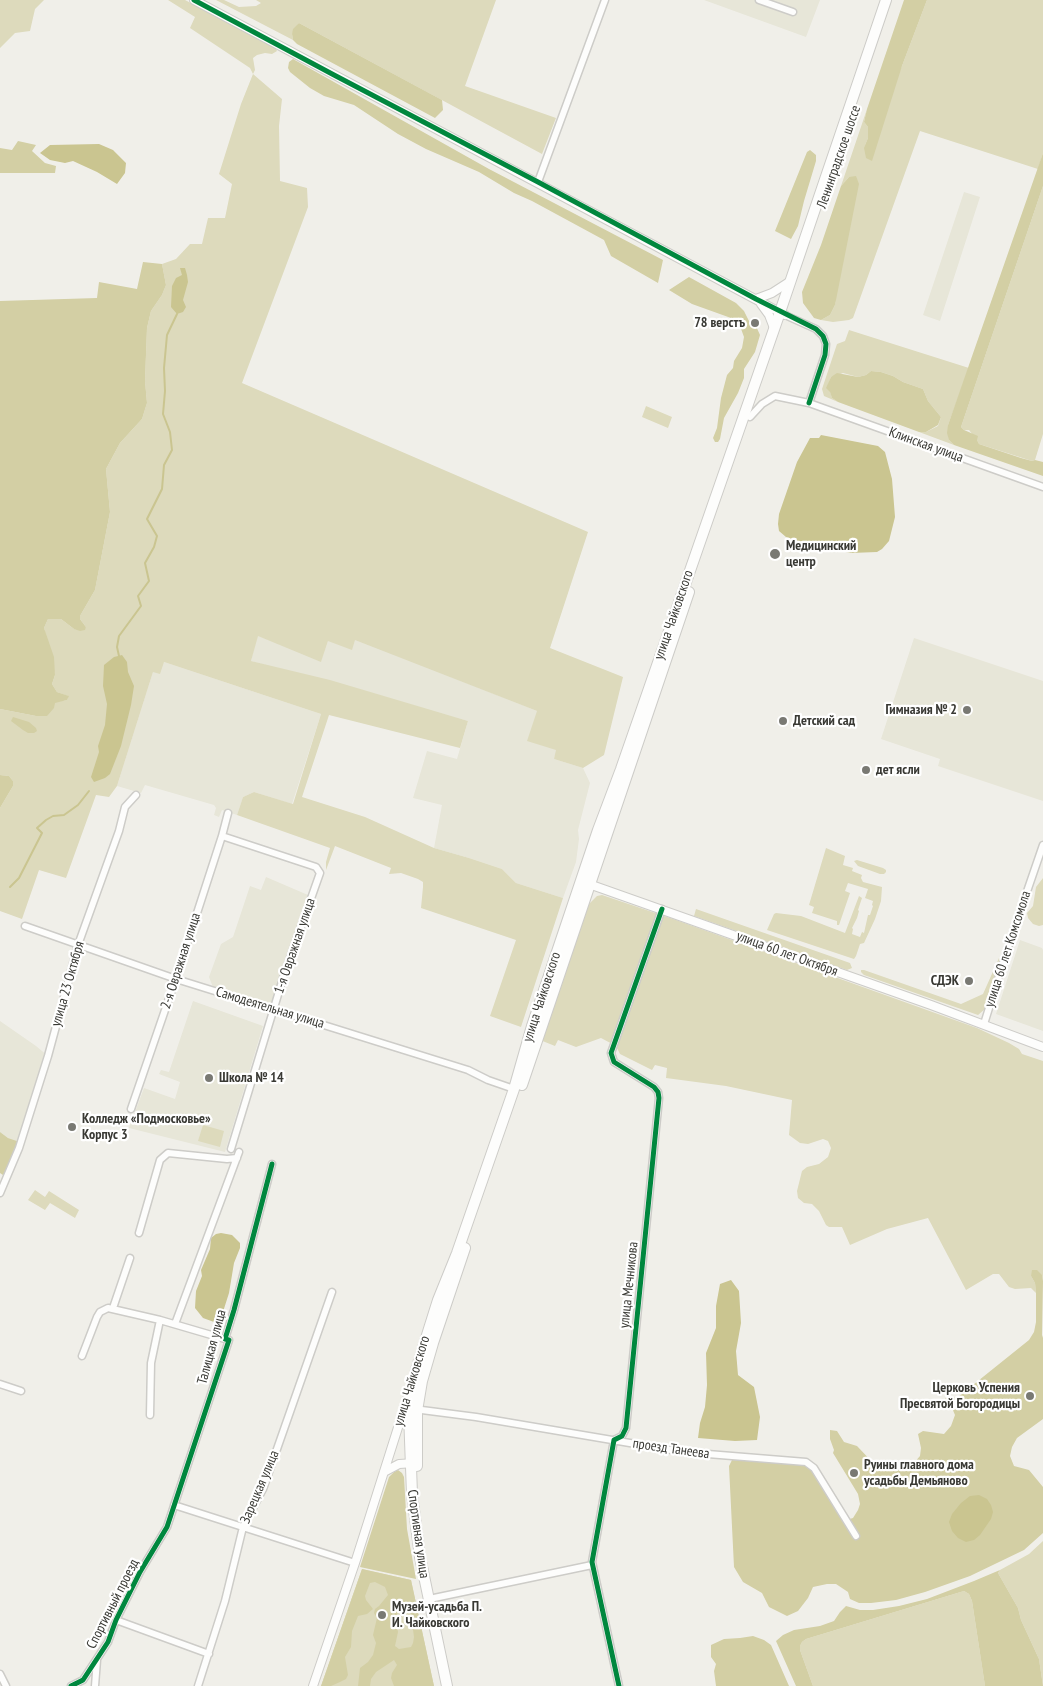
<!DOCTYPE html>
<html>
<head>
<meta charset="utf-8">
<style>
	body { margin:0 }
	canvas { display:block; background:#f0efe9 }
</style>
</head>
<body>
<canvas width="1043" height="1686"></canvas>
<script>
const ctx = document.querySelector('canvas').getContext('2d');
ctx.lineJoin = 'round';
function fill(path, color) { ctx.fillStyle = color; ctx.fill(path, 'evenodd'); }
const shape = rows => new Path2D(rows.map(r => 'M' + r).join(''));
function trace(path, color, width, dash) { ctx.strokeStyle = color; ctx.lineWidth = width; ctx.lineCap = dash ? 'butt' : 'round'; ctx.setLineDash(dash || []); ctx.stroke(path); }
function label(font, color, halo, rows, align = 'center') {
  ctx.font = font + ' "PT Sans Narrow",sans-serif'; ctx.lineWidth = 4.5; ctx.setLineDash([]); ctx.textBaseline = 'middle'; ctx.strokeStyle = halo; ctx.fillStyle = color; for (const [text, x, y, turn = 0] of rows) {
    ctx.save(); ctx.translate(x, y); ctx.rotate((+turn || 0) * Math.PI / 180); ctx.textAlign = isNaN(turn) ? turn : align; if (halo) ctx.strokeText(text, 0, 0); ctx.fillText(text, 0, 0); ctx.restore();
  }
}
const built = shape([
	[704,0,820,0,806,37],
	[964,192,980,197,940,321,923,315],
	[257,635,321,661,328,641,355,639,537,711,557,750,554,759,583,768,590,783,578,830,579,839,576,862,563,898,516,883,502,869,469,858,434,848,442,805,413,798,427,751,457,759,468,721,251,661],
	[914,638,1043,681,1043,801,938,766,940,759,881,739],
	[164,662,321,714,292,804,254,792,243,797,237,815,222,810,219,817,214,815,216,808,214,805,145,785,141,793,117,786,153,672],
	[266,877,308,895,271,1005,213,987,209,977,221,944,233,937,250,886,261,890],
	[1020,940,1042,948,1043,950,1043,1031,996,1014],
	[193,1001,263,1026,225,1152,129,1128,144,1088,175,1099,180,1082,159,1074,161,1070,169,1072],
	[0,1021,36,1046,48,1056,20,1142,8,1138,0,1132]
]);
const green = shape([
	[0,0,44,0,35,9,30,31,15,33,0,48],
	[168,0,185,0,275,47,277,51,272,54,265,53,257,55,253,58,255,70,253,74,282,99,279,126,280,181,307,188,308,207,242,383,588,532,550,648,623,677,604,755,583,768,554,759,556,750,527,741,537,711,355,640,352,650,328,641,321,662,258,636,251,661,330,680,468,721,460,748,329,715,302,797,365,817,434,848,469,858,502,869,516,883,563,898,521,1027,490,1016,516,940,421,908,423,887,423,882,418,879,401,873,389,874,391,868,335,846,326,870,326,862,330,848,237,815,243,797,254,792,293,804,321,714,164,662,160,674,153,672,117,786,109,797,96,795,66,878,39,870,22,919,0,911,0,808,13,786,13,781,9,776,0,775,0,709,36,716,46,716,55,702,67,700,68,696,57,692,52,684,55,675,44,628,48,619,61,619,74,629,84,630,86,627,80,619,80,616,95,590,110,512,106,469,120,443,142,419,147,403,145,381,147,328,151,311,162,295,166,285,162,264,176,259,190,244,202,244,208,218,225,218,232,184,219,174,241,104,253,74,250,68,190,28,195,17],
	[216,0,224,0,239,7,256,6,261,3,256,0,496,0,465,86,556,118,542,154,299,23,292,34,293,40],
	[927,0,1043,0,1043,153,1038,169,920,131,853,318,849,320,833,322,821,320,830,315,835,305,849,177,841,186,867,109,864,122,868,127,868,138,864,148,902,66],
	[1043,186,1043,434,1035,460,1032,461,979,444,977,440,969,430,964,430,961,427],
	[849,330,969,368,948,425,949,440,954,445,919,432,926,432,938,426,941,417,928,401,923,389,903,382,893,376,881,372,871,371,866,375,858,377,843,373,831,377,827,388,830,391,832,398,838,402,824,396,822,389,837,344,845,341],
	[646,406,672,417,668,428,642,417],
	[826,848,845,856,843,865,853,868,852,871,862,875,861,878,863,882,882,887,881,901,875,919,864,943,860,944,856,956,854,959,767,930,774,914,776,913,801,916,845,933,859,896,862,898,858,910,859,911,857,918,852,928,853,929,852,934,860,937,862,932,864,933,868,915,870,915,873,906,872,905,873,901,865,898,868,889,848,883,845,891,850,893,839,925,837,925,837,921,812,913,814,907,809,905],
	[857,860,883,868,886,870,886,872,884,874,880,874,858,866,854,861],
	[1043,878,1043,925,1039,926,1033,924,1028,918,1027,913,1033,906,1036,887],
	[602,895,676,920,977,1028,1009,1043,1019,1049,1022,1054,1043,1061,1043,1281,1042,1275,1031,1276,1035,1283,1036,1293,1031,1288,1015,1289,1009,1287,999,1274,993,1274,966,1290,928,1218,887,1229,850,1245,842,1227,829,1227,826,1225,819,1211,812,1204,804,1203,798,1198,797,1191,802,1171,807,1167,819,1164,828,1157,831,1148,828,1141,823,1139,808,1144,800,1143,789,1135,792,1100,726,1086,666,1078,667,1068,655,1065,652,1070,620,1054,616,1046,601,1038,576,1047,558,1040,555,1046,540,1040,589,904,597,896],
	[696,909,850,963,852,968,847,970,694,916],
	[999,958,1001,960,985,1009,978,1015,864,975,861,972,861,970,864,970,961,1004,983,994],
	[203,1125,224,1131,220,1147,198,1141],
	[35,1190,45,1197,49,1191,79,1210,75,1218,50,1203,45,1210,28,1200],
	[1043,1541,1043,1686,1039,1659,1021,1620,1018,1608,998,1573,1000,1570,1029,1554],
	[362,1569,411,1580,434,1686,321,1686],
	[964,1591,969,1594,972,1601,985,1686,813,1686,800,1650,800,1646,802,1642,806,1639]
]);
const forest = shape([
	[904,0,927,0,902,66,872,161,866,158,864,148,868,138,868,127,864,122,867,109],
	[299,23,442,100,443,110,435,118,297,44,293,40,292,34,293,29],
	[293,59,489,169,663,260,658,283,611,256,604,240,532,201,514,193,479,172,426,149,398,134,354,105,324,96,310,88,290,72,288,68,289,62],
	[18,141,36,145,32,151,45,163,56,166,55,173,0,173,0,148,12,150],
	[810,150,816,155,816,161,804,201,798,226,791,239,775,231,807,152],
	[1043,153,1043,186,961,427,964,430,978,436,977,440,979,444,1021,458,1032,461,1035,460,1043,462,1043,476,954,445,949,440,947,433,948,425],
	[856,176,859,184,835,305,830,315,821,320,814,318,803,303,802,292,821,245,841,186,849,177],
	[143,262,162,264,166,285,162,295,151,311,147,328,145,381,147,403,142,419,120,443,106,469,110,512,95,590,80,616,80,619,86,627,85,630,80,631,74,629,61,619,48,619,44,628,54,657,55,675,52,684,57,692,69,696,67,700,55,703,54,708,47,716,36,716,0,709,0,301,97,298,99,282,137,289],
	[689,277,736,303,744,311,749,321,756,326,760,335,755,352,744,369,744,378,738,393,724,418,720,439,718,442,715,442,713,438,717,428,721,398,727,375,733,368,734,361,742,348,744,337,740,326,731,318,692,304,669,290],
	[871,371,881,372,893,376,903,382,923,389,928,401,941,417,938,425,926,432,919,432,838,402,832,398,830,392,826,388,831,377,837,373,858,377,866,375],
	[13,717,29,722,36,728,37,731,34,733,28,733,23,730,11,721],
	[0,775,9,776,13,781,13,786,0,808],
	[0,1132,8,1138,20,1142,6,1177,0,1173],
	[1032,1270,1037,1270,1042,1275,1043,1281,1042,1335,1043,1338,1043,1419,1017,1438,1012,1447,1010,1456,1014,1466,1029,1470,1043,1487,1043,1533,1024,1550,970,1576,925,1592,896,1600,871,1603,859,1603,850,1599,848,1592,836,1584,827,1584,813,1587,808,1598,798,1611,787,1616,769,1607,762,1593,743,1582,734,1567,729,1466,732,1460,800,1463,810,1466,846,1520,853,1518,858,1510,860,1504,858,1494,833,1453,834,1450,830,1439,830,1430,837,1431,844,1442,857,1446,878,1468,884,1470,897,1470,913,1464,920,1456,921,1448,918,1434,923,1431,944,1434,951,1426,955,1415,952,1408,943,1402,946,1398,958,1397,1029,1340,1034,1332,1036,1322,1036,1293,1035,1283,1031,1276],
	[398,1470,402,1473,404,1477,407,1529,416,1579,360,1567,389,1477,394,1472],
	[362,1569,411,1580,434,1686,394,1686,391,1678,392,1673,397,1665,394,1660,376,1672,371,1679,370,1686,358,1686,360,1668,368,1662,373,1655,376,1643,373,1635,377,1618,374,1613,375,1609,379,1606,388,1595,385,1587,375,1582,370,1583,365,1596,366,1600,373,1609,367,1614,358,1616,352,1631,351,1647,345,1657,348,1675,346,1679,340,1682,331,1686,321,1686],
	[402,1605,405,1605,408,1608,411,1615,414,1637,413,1643,411,1647,399,1649,395,1646,398,1632,396,1620,398,1610],
	[1000,1570,998,1573,1018,1608,1021,1620,1039,1659,1043,1686,985,1686,972,1601,969,1594,964,1591,806,1639,802,1642,800,1646,800,1650,813,1686,796,1686,776,1641,783,1635,794,1630,820,1626,834,1621,840,1612,846,1606,860,1610,873,1610,899,1606,927,1599,974,1581],
	[753,1636,764,1640,771,1645,789,1686,716,1686,714,1671,716,1664,711,1657,711,1645,724,1639,740,1638]
]);
const water = shape([
	[99,144,113,150,126,163,125,173,117,184,97,172,73,161,65,163,50,160,40,153,50,145],
	[180,268,185,268,187,275,188,282,183,300,186,307,183,312,177,314,171,307,172,286,176,278,182,275],
	[821,435,878,446,885,452,892,479,895,517,889,541,882,549,877,552,851,553,802,542,786,537,779,531,778,524,779,514,797,462,810,438,819,438],
	[122,655,127,662,128,672,134,686,131,705,121,746,110,774,105,778,94,782,91,777,99,752,98,746,105,725,107,704,103,686,104,665,114,657],
	[221,1233,232,1235,240,1243,240,1248,234,1263,229,1293,222,1315,219,1320,214,1322,203,1318,195,1308,196,1291,202,1276,201,1270,210,1249,211,1238,216,1234],
	[731,1280,739,1291,741,1323,736,1351,738,1375,754,1387,760,1417,757,1440,735,1441,698,1438,700,1423,705,1407,707,1385,706,1353,716,1328,716,1306,720,1284],
	[979,1495,987,1499,991,1505,993,1512,991,1519,980,1535,974,1540,966,1542,958,1538,952,1531,949,1522,952,1514,961,1503,970,1496]
]);
const stream = shape([
	[119,656,117,647,119,636,141,606,138,596,149,581,145,563,154,547,157,536,147,519,162,489,164,465,172,450,170,432,163,414,165,391,164,368,167,335,177,314],
	[10,887,19,878,42,833,37,828,46,820,53,816,64,815,78,805,89,791]
]);
const minor = shape([
	[759,0,793,12],
	[538,182,605,0],
	[785,315,816,329,823,336,826,344,825,355,809,403],
	[750,417,762,404,775,396,809,403,1043,487],
	[222,836,316,867,320,873,284,975,231,1149],
	[25,926,176,979,468,1070,488,1080,514,1089],
	[984,1024,1010,941,1043,845],
	[131,1109,175,981,222,836,228,813],
	[0,1193,19,1148,48,1056,78,945,119,831,125,807,136,795],
	[139,1233,160,1160,168,1153,227,1159,237,1158],
	[113,1308,130,1258],
	[175,1324,239,1152],
	[82,1356,97,1317,100,1312,108,1308,160,1320,225,1339],
	[0,1384,21,1391],
	[414,1409,476,1417,683,1452,806,1462,814,1468,856,1536],
	[150,1415,151,1363,160,1320],
	[174,1505,355,1563],
	[434,1598,592,1565],
	[116,1620,209,1654],
	[0,1674,6,1686],
	[71,1686,83,1680,108,1642,116,1620,140,1572,167,1527,229,1340,225,1339,234,1310,272,1164],
	[95,1686,97,1660],
	[198,1686,225,1601,243,1527,263,1489,332,1292],
	[619,1686,592,1562,614,1440,622,1436,626,1428,659,1098,658,1092,654,1087,614,1062,611,1053,662,909]
]);
const tertiary = shape([
	[194,0,785,315],
	[756,299,772,293,789,282],
	[761,304,769,315,774,328],
	[586,883,931,1005,1043,1047],
	[384,1472,399,1464,415,1463],
	[313,1686,355,1563,408,1396]
]);
const trunk = shape([
	[522,1085,689,592],
	[417,1466,417,1411,422,1381,433,1343,465,1248],
	[447,1686,420,1557,412,1494,409,1413,416,1370,438,1300,457,1253,514,1089,532,1026,598,830,621,769,780,312,886,0]
]);
const cycleway = shape([
	[194,0,334,75,538,182,756,299,816,329,823,336,826,344,825,355,809,403],
	[71,1686,83,1680,108,1642,116,1620,140,1572,167,1527,229,1340,225,1339,234,1310,272,1164],
	[619,1686,592,1562,614,1440,622,1436,626,1428,659,1098,658,1092,654,1087,614,1062,611,1053,662,909]
]);
const markers = [
	[755,323,5,"#797973"],
	[775,554,6,"#797973"],
	[967,710,5,"#797973"],
	[783,721,5,"#797973"],
	[866,770,5,"#797973"],
	[969,981,5,"#797973"],
	[209,1078,5,"#797973"],
	[72,1127,5,"#797973"],
	[1030,1396,5,"#797973"],
	[854,1473,5,"#797973"],
	[382,1615,5,"#797973"]
];
const streetNames = [
	["Ленинградское шоссе",839,157,-71],
	["Клинская улица",926,445,20],
	["улица Чайковского",674,615,-71],
	["1-я Овражная улица",295,946,-71],
	["улица 60 лет Комсомола",1008,949,-72],
	["улица 60 лет Октября",787,954,20],
	["2-я Овражная улица",181,961,-72],
	["улица 23 Октября",68,984,-74],
	["улица Чайковского",542,997,-72],
	["Самодеятельная улица",270,1008,17],
	["улица Мечникова",629,1285,-84],
	["Талицкая улица",212,1347,-75],
	["улица Чайковского",412,1381,-73],
	["проезд Танеева",671,1449,8],
	["Зарецкая улица",260,1487,-67],
	["Спортивная улица",418,1534,82],
	["Спортивный проезд",113,1604,-63]
];
const poiNames = [
	["78 верстъ",745,323,"right"],
	["Медицинский",786,546],
	["центр",786,562],
	["Гимназия № 2",957,710,"right"],
	["Детский сад",793,721],
	["дет ясли",876,770],
	["СДЭК",959,981,"right"],
	["Школа № 14",219,1078],
	["Колледж «Подмосковье»",82,1119],
	["Корпус 3",82,1135],
	["Церковь Успения",1020,1388,"right"],
	["Пресвятой Богородицы",1020,1404,"right"],
	["Руины главного дома",864,1465],
	["усадьбы Демьяново",864,1481],
	["Музей-усадьба П.",392,1607],
	["И. Чайковского",392,1623]
];
fill(built, '#e7e6d8');
fill(green, '#dddabc');
fill(forest, '#d3cfa4');
fill(water, '#cac590');
trace(stream, '#cac590', 2);
trace(minor, '#cdccc8', 9);
trace(tertiary, '#cdccc8', 10);
trace(trunk, '#cdccc8', 12);
trace(minor, '#fdfdfc', 6);
trace(tertiary, '#fdfdfc', 8);
trace(trunk, '#fdfdfc', 10);
trace(cycleway, '#00873e', 5);
for (const [x, y, r, color] of markers) { const dot = new Path2D(); dot.arc(x, y, r, 0, 2 * Math.PI); ctx.fillStyle = color; ctx.fill(dot); trace(dot, '#fff', 2); }
label('14px', '#393934', '#fff', streetNames);
label('bold 14px', '#393934', '#fff', poiNames, 'left');
</script>
</body>
</html>
